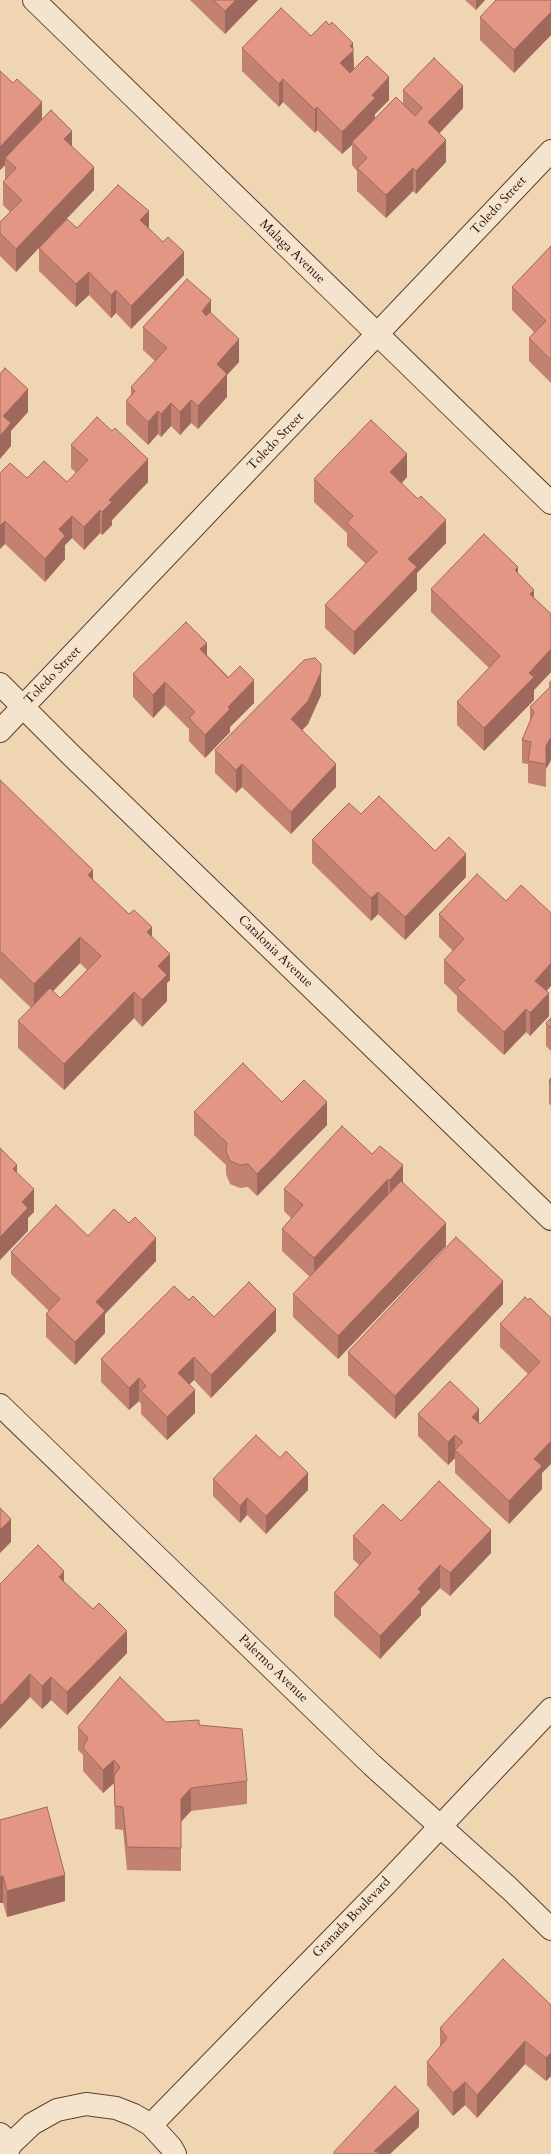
<!DOCTYPE html>
<html>
<head>
<meta charset="utf-8">
<style>
	body { margin:0 }
	canvas { display:block; background:#efd5b2 }
</style>
</head>
<body>
<canvas width="551" height="2154"></canvas>
<script>
const ctx = document.querySelector('canvas').getContext('2d');
ctx.lineJoin = 'round';
const shape = rows => new Path2D(rows.map(r => 'M' + r).join(''));
function trace(path, color, width, dash) { ctx.strokeStyle = color; ctx.lineWidth = width; ctx.lineCap = dash ? 'butt' : 'round'; ctx.setLineDash(dash || []); ctx.stroke(path); }
function fill(path, color) { ctx.fillStyle = color; ctx.fill(path, 'evenodd'); }
function label(font, color, halo, rows, align = 'center') {
  ctx.font = font + ' Cardo,serif'; ctx.lineWidth = 3.5; ctx.setLineDash([]); ctx.textBaseline = 'middle'; ctx.strokeStyle = halo; ctx.fillStyle = color; for (const [text, x, y, turn = 0] of rows) {
    ctx.save(); ctx.translate(x, y); ctx.rotate((+turn || 0) * Math.PI / 180); ctx.textAlign = isNaN(turn) ? turn : align; if (halo) ctx.strokeText(text, 0, 0); ctx.fillText(text, 0, 0); ctx.restore();
  }
}
const minor = shape([
	[34,0,551,503],
	[0,684,73,757,551,1219],
	[0,731,551,151],
	[0,1405,372,1765,510,1889,551,1929],
	[0,2134,11,2144]
]);
const tertiary = shape([
	[151,2125,385,1885,551,1709],
	[6,2154,11,2144,32,2124,57,2110,86,2104,116,2108,134,2115,151,2125,171,2147,175,2154]
]);
const wall = shape([
	[190,0,258,0,225,34],
	[465,0,485,0,476,10],
	[551,0,551,35,514,73,480,40,480,17],
	[311,36,353,49,354,70,389,100,375,114,375,118,403,104,403,90,463,108,440,133,446,162,416,194,413,191,386,218,357,191,357,171,352,165,352,145,342,154,317,130,315,133,283,102,279,107,242,71,242,48],
	[0,71,42,119,72,147,94,190,16,272,0,256,0,222,10,212,3,205,3,182,5,180,5,165,0,170],
	[77,228,149,228,184,275,131,329,116,313,111,318,89,295,76,307,39,271,39,248],
	[551,246,551,383,529,361,529,338,534,332,512,310,512,287],
	[211,314,239,362,227,375,227,397,198,429,191,423,180,435,171,426,161,437,158,434,148,445,126,424,126,401,131,395,131,387,155,361,143,350,143,327],
	[71,445,148,482,112,520,112,525,102,535,100,533,84,550,72,538,65,545,65,559,45,582,5,544,0,473,27,478,67,482,76,473,71,468],
	[407,477,402,483,446,543,417,573,417,590,354,655,325,628,325,605,366,564,347,546,347,533,314,502,314,479],
	[518,574,534,598,551,614,551,672,534,690,534,700,484,751,457,725,457,702,489,668,431,612,431,589],
	[207,655,254,703,230,727,230,732,205,758,189,741,189,729,165,705,153,718,133,697,133,674],
	[551,680,551,760,546,769,546,787,528,783,528,764,522,763,522,740,530,721,530,707,549,688,549,682],
	[321,695,308,724,302,730,336,787,291,834,242,787,236,793,215,773,215,750],
	[0,780,93,880,152,937,170,980,167,983,167,1001,142,1027,134,1018,64,1090,18,1048,18,1021,31,1008,0,978],
	[80,963,87,970,60,998,53,991],
	[361,814,435,851,466,877,405,940,378,914,371,921,312,863,312,840],
	[439,914,546,991,549,1016,530,1036,526,1032,504,1055,457,1011,457,996,444,983,444,960,453,951,439,937],
	[551,1018,551,1051,546,1046,546,1023],
	[551,1078,551,1106,549,1103,549,1081],
	[282,1102,327,1125,257,1196,248,1187,240,1188,230,1184,226,1174,226,1165,194,1135,194,1112],
	[372,1154,403,1182,446,1246,338,1359,293,1317,293,1294,310,1277,282,1251,282,1229,291,1218,284,1211,284,1189],
	[88,1236,156,1261,105,1314,105,1333,75,1365,46,1337,46,1314,49,1311,11,1274,11,1252],
	[189,1300,214,1317,276,1331,211,1398,194,1380,189,1384,195,1413,167,1440,141,1414,141,1404,139,1401,129,1410,101,1382,101,1359],
	[528,1300,551,1318,542,1473,542,1489,509,1524,455,1473,455,1458,448,1465,418,1436,418,1414,480,1424,528,1374,500,1347,500,1324],
	[503,1304,395,1419,348,1375,348,1352],
	[213,1479,308,1490,266,1534,247,1515,240,1523,213,1496],
	[401,1521,491,1553,450,1596,440,1588,421,1608,421,1615,380,1659,334,1616,334,1593,359,1565,353,1559,353,1536],
	[64,1582,127,1653,67,1715,51,1700,42,1709,30,1697,0,1729],
	[166,1722,199,1725,247,1781,247,1804,191,1811,181,1821,181,1871,127,1870,123,1830,115,1829,114,1783,103,1793,83,1771,83,1755,78,1750,78,1727],
	[0,1820,65,1901,7,1917,3,1903],
	[551,2005,551,2076,546,2081,525,2064,477,2118,465,2105,453,2116,427,2085,427,2062,440,2047,440,2028]
]);
const shadedWall = shape([
	[236,0,258,0,225,34,225,11],
	[476,0,485,0,476,10],
	[551,12,551,35,514,73,514,50],
	[353,43,354,72,340,86,340,63,350,46],
	[389,77,389,100,375,114,375,121,352,142,352,145,342,154,342,132,372,95],
	[283,79,283,102,279,107,279,84],
	[463,86,463,108,428,145,428,122],
	[42,102,42,125,5,158,5,165,0,170,0,147],
	[317,107,317,130,315,133,315,110],
	[72,131,72,154,64,139],
	[446,140,446,162,416,194,416,171],
	[94,167,94,190,16,272,16,249],
	[413,168,413,191,386,218,386,195],
	[149,211,149,234,140,220],
	[184,252,184,275,131,329,131,306],
	[89,272,89,295,76,307,76,284],
	[116,290,116,313,111,318,111,295],
	[211,300,211,323,202,311],
	[239,339,239,362,227,375,227,397,198,429,198,406,217,364],
	[28,389,28,412,11,431,11,446,0,459,0,436,3,416],
	[191,400,191,423,180,435,180,412],
	[171,403,171,426,161,437,161,414],
	[158,411,158,434,148,445,148,422],
	[407,454,407,477,390,495,390,472],
	[148,459,148,482,112,520,112,525,102,535,102,512,109,500],
	[100,510,100,533,84,550,84,527],
	[72,516,72,538,65,545,65,559,45,582,45,559,59,529],
	[446,520,446,543,417,573,417,590,354,655,354,632,408,559],
	[5,521,5,544,0,549,0,526],
	[518,567,518,590,515,570],
	[534,590,534,612,530,594],
	[207,643,207,665,200,649],
	[551,649,551,672,534,690,534,700,484,751,484,728,529,673],
	[321,672,321,695,308,724,291,742,291,719],
	[254,680,254,703,230,727,230,732,205,758,205,735,228,707],
	[165,682,165,705,153,718,153,695],
	[551,737,551,760,546,769,546,787,546,746],
	[242,764,242,787,236,793,236,770],
	[336,764,336,787,291,834,291,812],
	[466,854,466,877,405,940,405,917],
	[93,870,93,897,88,875],
	[378,892,378,914,371,921,371,898],
	[152,927,152,954,147,932],
	[80,937,80,963,34,1011,34,984],
	[170,954,170,980,167,983,167,1001,142,1027,142,1000,158,966],
	[551,963,551,986,535,1004,535,981],
	[134,992,134,1018,64,1090,64,1064],
	[549,993,549,1016,530,1036,530,1013],
	[526,1009,526,1032,504,1055,504,1032],
	[327,1102,327,1125,257,1196,257,1174],
	[17,1165,17,1188,13,1169],
	[403,1165,403,1188,390,1203,390,1180],
	[388,1179,388,1202,314,1281,314,1258],
	[34,1189,34,1212,28,1218,28,1231,0,1260,0,1237,22,1202],
	[446,1223,446,1246,338,1359,338,1336],
	[156,1238,156,1261,105,1314,105,1333,75,1365,75,1342,96,1302],
	[503,1281,503,1304,395,1419,395,1396],
	[276,1309,276,1331,211,1398,211,1375],
	[194,1357,194,1380,178,1396,178,1373],
	[139,1378,139,1401,129,1410,129,1388],
	[195,1390,195,1413,167,1440,167,1417],
	[479,1409,479,1432,472,1417],
	[455,1435,455,1458,448,1465,448,1442],
	[551,1441,551,1464,542,1473,542,1489,509,1524,509,1501,534,1459],
	[308,1473,308,1490,266,1534,266,1516],
	[247,1498,247,1515,240,1523,240,1506],
	[11,1519,11,1542,0,1553,0,1530],
	[491,1530,491,1553,450,1596,450,1573],
	[440,1565,440,1588,421,1608,421,1615,380,1659,380,1636,418,1589],
	[64,1571,64,1593,59,1577],
	[127,1631,127,1653,67,1715,67,1692],
	[30,1674,30,1697,0,1729,0,1706],
	[51,1677,51,1700,42,1709,42,1686],
	[114,1760,114,1783,103,1793,103,1770],
	[191,1788,191,1811,181,1822,181,1799],
	[65,1875,65,1901,7,1917,7,1891],
	[3,1876,3,1903,0,1903,0,1877],
	[525,2041,525,2064,477,2118,477,2095],
	[551,2053,551,2076,546,2081,546,2058],
	[465,2082,465,2105,453,2116,453,2093],
	[419,2110,419,2127,390,2154,374,2154,374,2151]
]);
const building = shape([
	[213,0,236,0,225,11,213,0],
	[496,0,551,0,551,12,514,50,480,17,496,0],
	[281,8,311,36,326,21,329,25,332,22,353,43,350,46,354,50,340,63,350,73,367,56,389,77,372,95,375,98,342,132,317,107,315,110,283,79,279,84,242,48,281,8],
	[434,58,463,86,428,122,446,140,416,171,413,168,386,195,357,168,367,158,352,142,396,97,415,116,422,108,403,90,434,58],
	[0,71,13,83,17,79,42,102,0,147,0,71],
	[51,110,72,131,64,139,94,167,16,249,0,233,0,222,22,200,3,182,16,168,5,158,51,110],
	[118,185,149,211,140,220,163,242,168,237,184,252,131,306,116,290,111,295,89,272,76,284,39,248,67,219,77,228,118,185],
	[551,246,551,360,529,338,546,321,512,287,551,246],
	[187,279,211,300,202,311,206,316,210,312,239,339,217,364,227,374,198,406,191,400,180,412,171,403,161,414,158,411,148,422,126,401,135,391,131,387,167,348,143,327,187,279],
	[5,368,28,389,3,416,11,423,0,436,0,374,5,368],
	[97,417,112,431,115,428,148,459,109,500,112,502,102,512,100,510,84,527,72,516,59,529,65,536,45,559,5,521,0,526,0,473,10,463,27,478,44,461,67,482,88,460,71,445,97,417],
	[371,420,407,454,390,472,418,499,421,496,446,520,408,559,417,567,354,632,325,605,377,552,347,523,353,516,314,479,371,420],
	[484,534,518,567,515,570,534,590,530,594,551,614,551,649,529,673,534,677,484,728,457,702,500,656,431,589,484,534],
	[186,622,207,643,200,649,228,678,240,666,254,680,228,707,230,709,205,735,189,718,195,712,165,682,153,695,133,674,186,622],
	[315,658,321,664,321,672,308,701,291,719,336,764,291,812,242,764,236,770,215,750,304,660,315,658],
	[551,686,551,737,546,746,546,764,528,761,531,742,522,740,534,712,530,707,551,686],
	[0,780,93,870,88,875,129,914,134,910,152,927,147,932,170,954,158,966,167,975,142,1000,134,992,64,1064,18,1021,50,988,60,998,101,956,80,937,34,984,0,951,0,780],
	[379,796,435,851,449,837,466,854,405,917,378,892,371,898,312,840,349,803,361,814,379,796],
	[477,874,506,901,521,885,551,913,551,963,535,981,549,993,530,1013,526,1009,504,1032,457,988,465,980,444,960,464,939,439,914,477,874],
	[551,1018,551,1028,546,1023,551,1018],
	[243,1063,282,1102,304,1080,327,1102,257,1174,248,1164,240,1165,230,1161,226,1151,227,1143,194,1112,243,1063],
	[551,1078,551,1083,549,1081,551,1078],
	[342,1126,372,1154,380,1146,403,1165,390,1180,388,1179,314,1258,282,1229,303,1205,284,1189,342,1126],
	[0,1148,17,1165,13,1169,34,1189,22,1202,28,1208,0,1237,0,1148],
	[401,1181,446,1223,338,1336,293,1294,401,1181],
	[56,1205,88,1236,114,1209,129,1223,135,1217,156,1238,96,1302,105,1311,75,1342,46,1314,60,1299,11,1252,56,1205],
	[456,1237,503,1281,395,1396,348,1352,456,1237],
	[249,1282,276,1309,211,1375,194,1357,178,1373,195,1390,167,1417,141,1391,146,1386,139,1378,129,1388,101,1359,174,1286,189,1300,193,1296,214,1317,249,1282],
	[525,1297,528,1300,530,1298,551,1318,551,1441,534,1459,542,1466,509,1501,455,1450,463,1442,455,1435,448,1442,418,1414,450,1381,479,1409,472,1417,480,1424,540,1362,500,1324,525,1297],
	[256,1435,280,1458,286,1451,308,1473,266,1516,247,1498,240,1506,213,1479,256,1435],
	[439,1481,491,1530,450,1573,440,1565,418,1589,421,1592,380,1636,334,1593,371,1553,353,1536,383,1504,401,1521,439,1481],
	[0,1508,11,1519,0,1530,0,1508],
	[38,1545,64,1571,59,1577,93,1609,99,1603,127,1631,67,1692,51,1677,42,1686,30,1674,0,1706,0,1584,38,1545],
	[120,1677,166,1722,199,1720,199,1725,242,1729,247,1781,191,1788,181,1799,181,1848,127,1847,123,1807,115,1806,114,1776,120,1767,114,1760,103,1770,83,1748,88,1738,78,1727,120,1677],
	[47,1807,65,1875,7,1891,3,1876,0,1877,0,1820,47,1807],
	[503,1959,551,2005,551,2053,546,2058,525,2041,477,2095,465,2082,453,2093,427,2062,447,2038,440,2028,503,1959],
	[395,2086,419,2110,374,2151,383,2154,334,2154,334,2152,395,2086]
]);
const streetNames = [
	["Toledo Street",499,206,-47],
	["Malaga Avenue",292,252,44],
	["Toledo Street",276,442,-46],
	["Toledo Street",53,676,-46],
	["Catalonia Avenue",275,952,44],
	["Palermo Avenue",273,1669,44],
	["Granada Boulevard",352,1918,-46]
];
trace(minor, '#5e402f', 24);
trace(tertiary, '#5e402f', 24);
trace(minor, '#f5e4cd', 22);
trace(tertiary, '#f5e4cd', 22);
fill(wall, '#c28171');
fill(shadedWall, '#9e695c');
fill(building, '#e29683');
trace(building, '#9e695c', 1);
label('13px', '#2d0f03', '#f5e4cd', streetNames);
</script>
</body>
</html>
